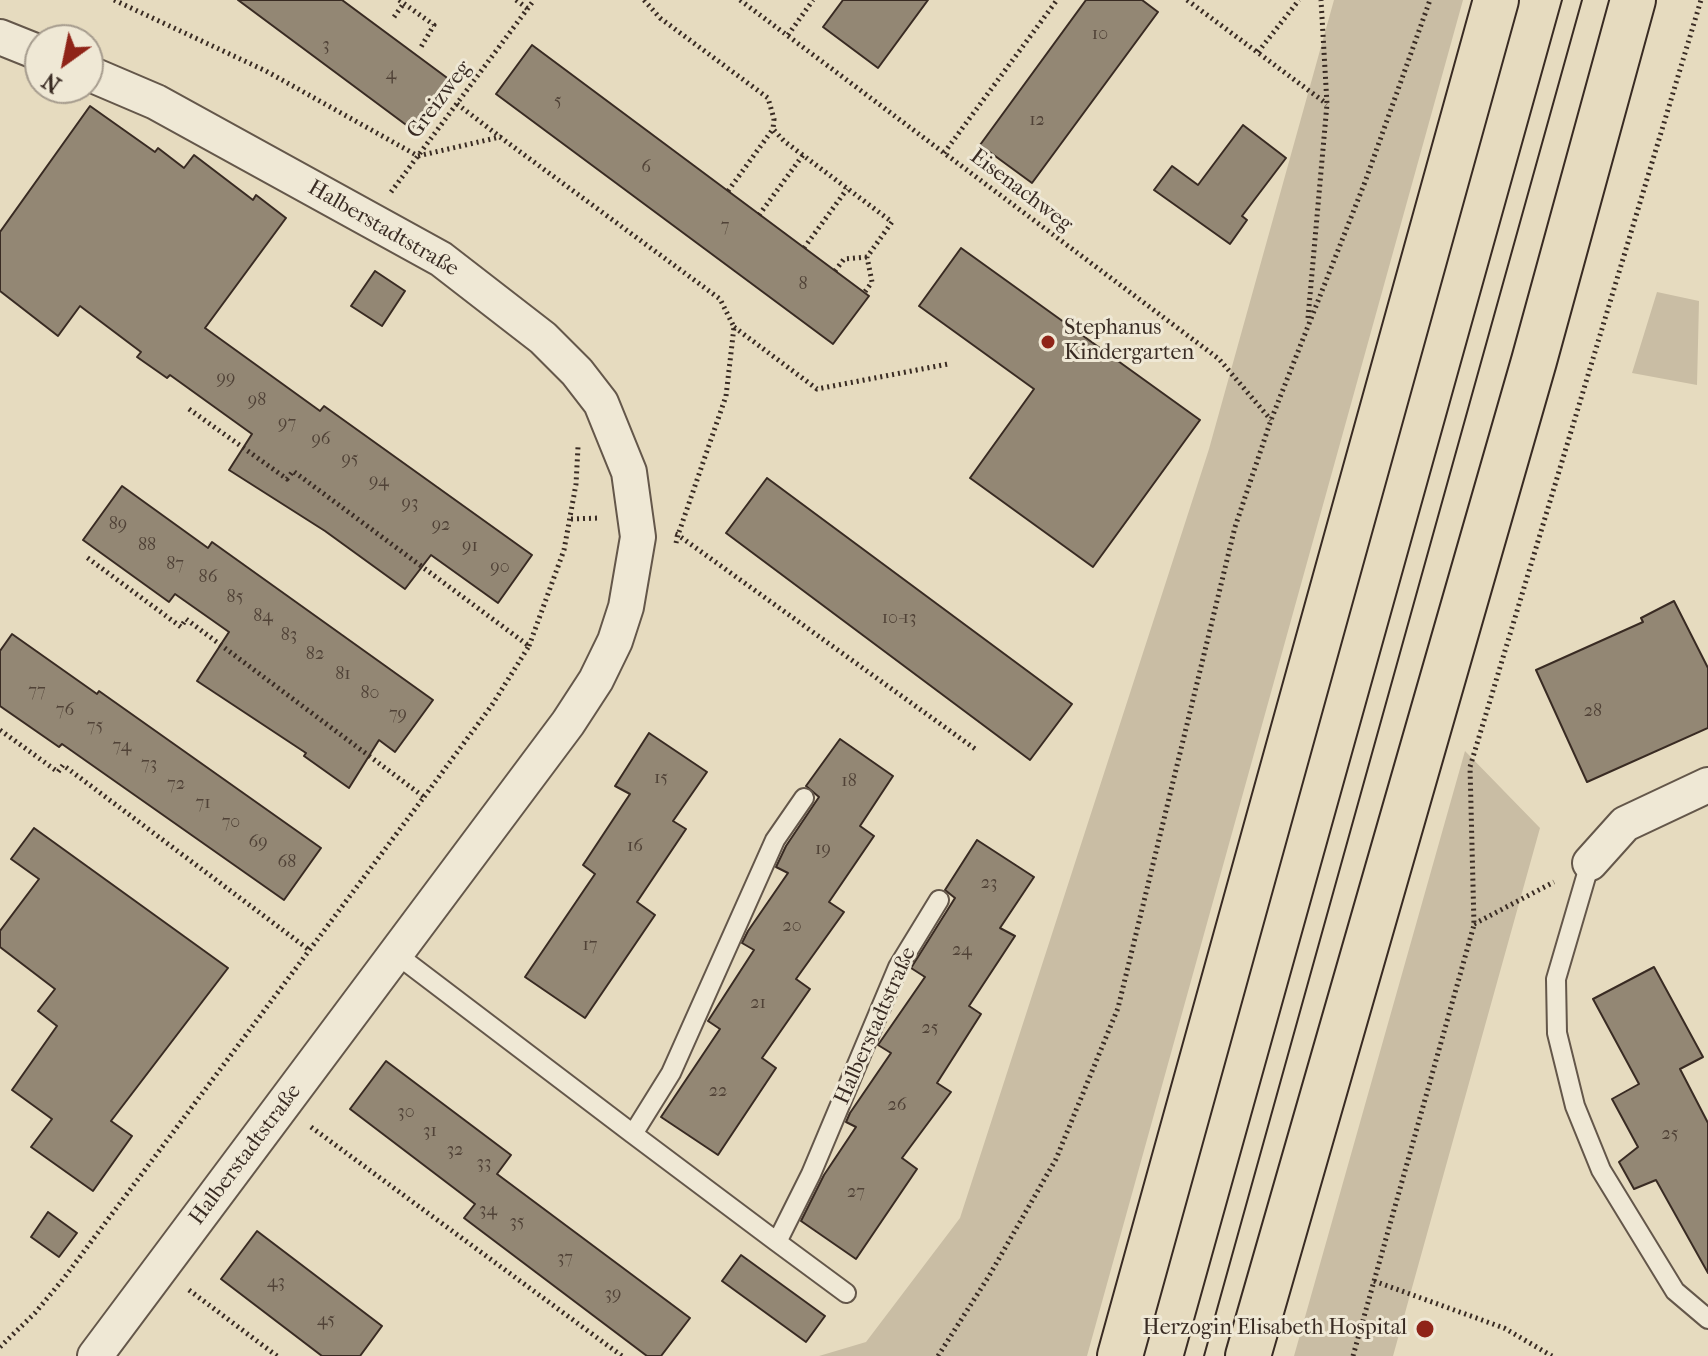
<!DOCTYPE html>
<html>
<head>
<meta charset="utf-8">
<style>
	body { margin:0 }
	#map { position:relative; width:1708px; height:1356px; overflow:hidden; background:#e6dbbf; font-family:"IM FELL French Canon",serif }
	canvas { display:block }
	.north { position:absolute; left:24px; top:24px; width:80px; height:80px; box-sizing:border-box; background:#efe8d5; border:2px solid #a69c8e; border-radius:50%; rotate:213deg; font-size:22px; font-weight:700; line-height:32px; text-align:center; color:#392b23 }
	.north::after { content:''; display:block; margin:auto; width:28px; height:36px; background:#8f2418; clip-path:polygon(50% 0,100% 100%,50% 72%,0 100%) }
</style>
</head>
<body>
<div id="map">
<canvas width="1708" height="1356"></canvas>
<div class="north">N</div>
</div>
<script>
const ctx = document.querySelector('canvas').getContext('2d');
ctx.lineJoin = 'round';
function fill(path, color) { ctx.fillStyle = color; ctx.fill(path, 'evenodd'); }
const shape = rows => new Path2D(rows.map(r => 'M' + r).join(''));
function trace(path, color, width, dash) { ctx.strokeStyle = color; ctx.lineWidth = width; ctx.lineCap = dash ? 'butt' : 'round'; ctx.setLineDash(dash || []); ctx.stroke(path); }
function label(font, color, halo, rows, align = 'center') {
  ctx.font = font + ' "IM FELL French Canon",serif'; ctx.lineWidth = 6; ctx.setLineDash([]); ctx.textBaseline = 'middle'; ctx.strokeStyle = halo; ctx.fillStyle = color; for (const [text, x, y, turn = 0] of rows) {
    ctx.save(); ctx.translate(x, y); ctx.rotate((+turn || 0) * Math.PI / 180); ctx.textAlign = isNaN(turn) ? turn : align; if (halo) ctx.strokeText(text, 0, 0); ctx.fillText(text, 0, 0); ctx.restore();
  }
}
const green = shape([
	[1334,0,1463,0,1087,1356,819,1356,866,1342,960,1218,1209,449],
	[1657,292,1699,301,1697,385,1632,373],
	[1465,751,1540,828,1393,1356,1294,1356]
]);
const building = shape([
	[238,0,342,0,450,80,413,130,238,0],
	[843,0,928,0,878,68,823,27,843,0],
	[1086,0,1142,0,1158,12,1032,183,980,145,1086,0],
	[532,45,869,296,833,344,496,94,532,45],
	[90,106,155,152,158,148,184,168,194,155,253,200,256,195,286,218,205,328,320,411,324,406,532,555,498,603,431,555,405,589,325,531,229,470,252,434,170,375,167,378,137,357,141,352,80,306,58,336,0,291,0,232,90,106],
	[1243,125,1286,158,1242,216,1247,220,1230,244,1154,190,1172,166,1198,185,1243,125],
	[961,248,1200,420,1093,567,970,478,1034,389,919,306,961,248],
	[375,271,405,291,382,326,351,306,375,271],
	[767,478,1072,704,1030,760,726,533,767,478],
	[122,486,208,548,212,542,433,700,395,752,379,740,349,788,304,756,306,753,197,681,229,632,175,594,169,602,83,540,122,486],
	[1674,601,1708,668,1708,728,1587,782,1536,670,1643,622,1641,618,1674,601],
	[12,634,97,694,99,691,321,848,284,900,62,744,59,747,0,706,0,651,12,634],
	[649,733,707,772,673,821,686,829,637,902,655,915,585,1018,525,977,595,874,583,865,630,794,615,786,649,733],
	[840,739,893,776,860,826,874,836,829,902,844,912,796,979,810,989,762,1058,776,1068,718,1155,661,1117,720,1029,708,1021,754,950,742,943,748,931,788,873,776,867,786,846,819,797,806,786,840,739],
	[34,828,228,968,111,1121,132,1136,93,1191,31,1147,52,1119,12,1090,57,1026,38,1011,55,989,0,947,0,931,39,879,11,859,34,828],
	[977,840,1034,877,1000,928,1015,936,969,1006,981,1014,937,1083,951,1092,902,1158,917,1169,856,1259,801,1221,824,1175,856,1127,846,1122,850,1113,891,1053,878,1045,925,977,911,968,955,898,945,890,977,840],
	[1654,967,1703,1057,1680,1069,1708,1123,1708,1273,1656,1180,1634,1189,1619,1162,1638,1147,1612,1099,1639,1084,1593,999,1654,967],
	[386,1061,511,1155,497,1174,690,1318,661,1356,647,1356,464,1218,475,1204,350,1109,386,1061],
	[48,1212,77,1233,59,1257,31,1237,48,1212],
	[257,1231,382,1326,360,1356,322,1356,221,1279,257,1231],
	[741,1255,825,1316,806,1342,722,1281,741,1255]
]);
const path = shape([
	[114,0,266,71,418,156,500,137,720,299,734,327,726,396,678,535,675,534],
	[399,0,434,25,421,47],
	[516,0,528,9],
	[644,0,660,18,768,98,774,119,773,129,784,141,892,222,867,257,872,282,864,293],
	[740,0,1219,359,1271,420],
	[1187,0,1327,104],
	[394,17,404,3],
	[788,35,813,0],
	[1258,52,1299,0],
	[457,104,499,136],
	[944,153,1057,0],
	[728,191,773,129],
	[391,192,534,0],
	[759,215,803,155],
	[804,248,847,189],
	[835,271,844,259,867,257],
	[1308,318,1327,104,1321,0],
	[734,327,817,389,948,364],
	[189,409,287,479,293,471,529,646,492,705,424,797],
	[571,519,600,518],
	[676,543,678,535,978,751],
	[529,646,564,550,576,484,578,447],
	[0,730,58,772,63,765,308,949],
	[1474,924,1554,882],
	[311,1127,622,1356],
	[1374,1281,1504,1328,1552,1356],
	[189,1290,277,1356],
	[0,1347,35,1313,64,1278,424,797,186,619,181,627,85,556],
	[938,1356,989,1276,1056,1159,1118,1008,1235,527,1271,420,1365,182,1430,0],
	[1353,1356,1474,925,1470,767,1701,0]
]);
const service = shape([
	[1590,863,1556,979,1557,1033,1575,1106,1601,1170,1675,1291,1708,1319],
	[396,954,633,1134,671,1073,775,840,804,798],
	[633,1134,777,1242,811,1174,898,967,939,900],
	[777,1242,846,1293]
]);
const minor = shape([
	[0,37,40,53],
	[88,73,156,102,441,259,543,338,577,372,601,403,629,472,638,537,626,607,615,641,596,680,568,723,95,1356],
	[1590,863,1625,824,1708,785]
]);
const motorway = shape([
	[1120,1356,1496,0],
	[1248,1356,1534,361,1633,0]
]);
const tram = shape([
	[1184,1356,1562,0],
	[1204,1356,1582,0]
]);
const markers = [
	[1048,342,8,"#8f2418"],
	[1425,1329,10,"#8f2418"]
];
const numberNames = [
	["10",1100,35],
	["3",326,46],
	["4",391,75],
	["5",558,102],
	["12",1037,121],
	["6",646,168],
	["7",725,227],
	["8",803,285],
	["99",226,379],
	["98",257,401],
	["97",287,424],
	["96",321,440],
	["95",350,460],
	["94",379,482],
	["93",410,504],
	["89",118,525],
	["92",441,526],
	["88",147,546],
	["91",470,547],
	["87",175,565],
	["90",500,568],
	["86",208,578],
	["85",235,598],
	["84",263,617],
	["10-13",899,619],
	["83",289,636],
	["82",315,655],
	["81",343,675],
	["77",37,692],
	["80",370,694],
	["76",65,711],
	["28",1593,712],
	["79",398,715],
	["75",95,727],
	["74",122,747],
	["73",149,765],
	["15",661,779],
	["18",849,782],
	["72",176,785],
	["71",203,804],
	["70",231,823],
	["69",258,843],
	["16",635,847],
	["19",823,850],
	["68",287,863],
	["23",989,884],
	["20",792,927],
	["17",590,946],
	["24",962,951],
	["21",758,1004],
	["25",930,1029],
	["22",718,1092],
	["26",897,1106],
	["30",406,1113],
	["31",430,1132],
	["25",1670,1135],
	["32",455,1151],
	["33",484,1164],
	["27",856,1193],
	["34",488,1211],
	["35",517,1223],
	["37",565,1259],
	["43",276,1283],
	["39",613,1295],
	["45",326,1321]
];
const streetNames = [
	["Greizweg",440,100,-53],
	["Eisenachweg",1021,191,37],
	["Halberstadtstraße",383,229,30],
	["Halberstadtstraße",876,1026,-66],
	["Halberstadtstraße",246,1155,-53]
];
const poiNames = [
	["Stephanus",1064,329],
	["Kindergarten",1064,354],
	["Herzogin Elisabeth Hospital",1407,1329,"right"]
];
fill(green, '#c9bda4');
fill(building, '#938774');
trace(building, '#392b23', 2);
trace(service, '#64574a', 22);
trace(minor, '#64574a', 38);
trace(motorway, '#392b23', 48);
trace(path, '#392b23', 5, [2, 4]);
trace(service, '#efe8d5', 18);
trace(minor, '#efe8d5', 34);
trace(motorway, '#e6dbbf', 44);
trace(tram, '#392b23', 2);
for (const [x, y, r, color] of markers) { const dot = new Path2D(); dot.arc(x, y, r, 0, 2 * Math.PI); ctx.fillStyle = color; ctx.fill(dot); trace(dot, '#efe8d5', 3); }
label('18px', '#504237', null, numberNames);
label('22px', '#392b23', '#efe8d5', streetNames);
label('22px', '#392b23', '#efe8d5', poiNames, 'left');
</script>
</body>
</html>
